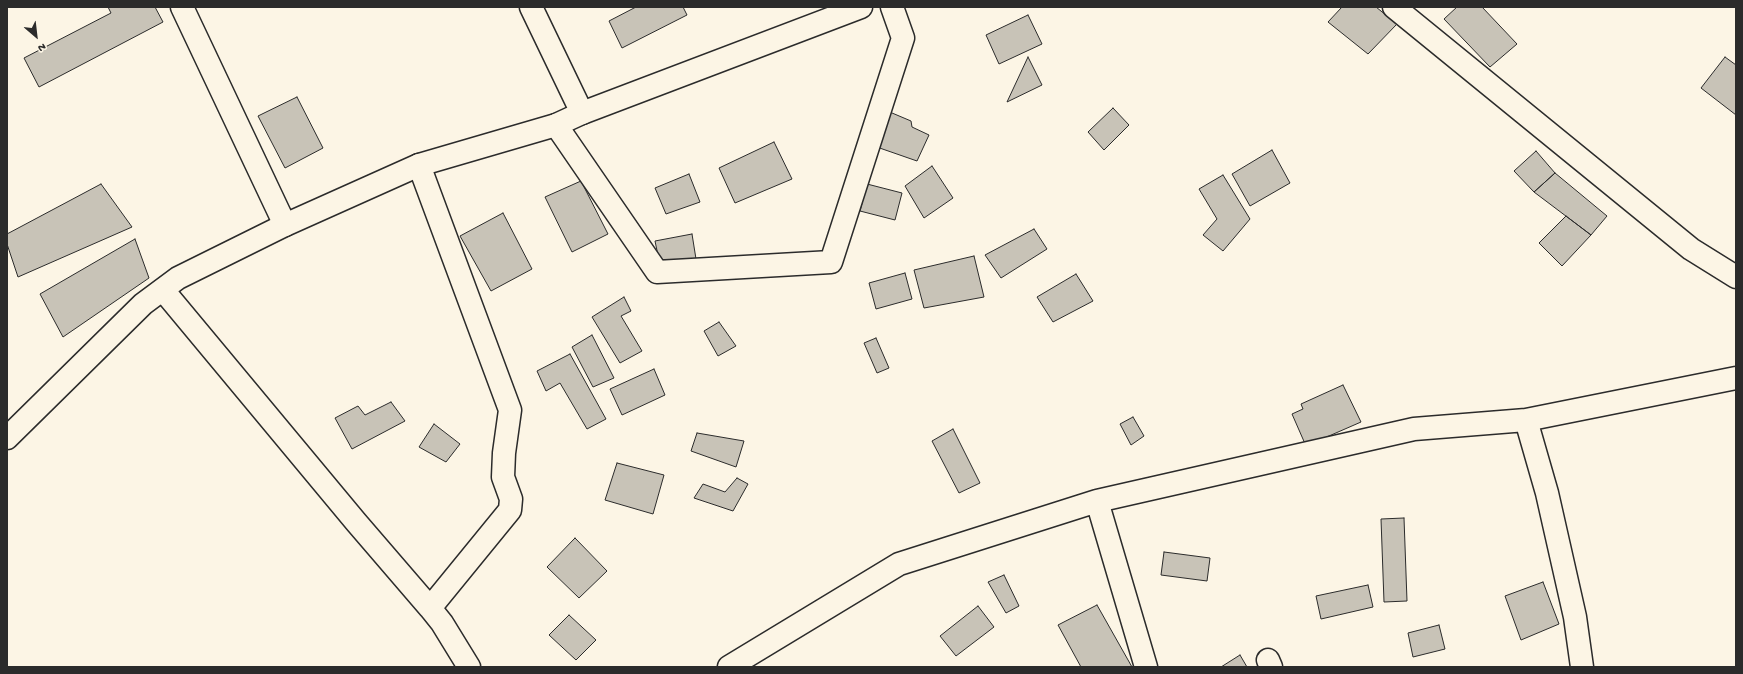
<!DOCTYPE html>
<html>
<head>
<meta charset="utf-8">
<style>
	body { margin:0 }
	#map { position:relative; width:1743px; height:674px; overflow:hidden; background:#fcf5e5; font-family:"Gochi Hand",sans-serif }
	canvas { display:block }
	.frame { position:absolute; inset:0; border:8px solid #2b2b2b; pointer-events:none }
	.north { position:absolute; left:16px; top:16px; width:40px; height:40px; -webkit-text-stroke:3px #fcf5e5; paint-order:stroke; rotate:152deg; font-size:11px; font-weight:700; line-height:16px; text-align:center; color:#2b2b2b }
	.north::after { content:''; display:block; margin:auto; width:14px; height:18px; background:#2b2b2b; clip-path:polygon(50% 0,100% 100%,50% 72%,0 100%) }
</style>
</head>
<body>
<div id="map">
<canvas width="1743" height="674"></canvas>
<div class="frame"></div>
<div class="north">N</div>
</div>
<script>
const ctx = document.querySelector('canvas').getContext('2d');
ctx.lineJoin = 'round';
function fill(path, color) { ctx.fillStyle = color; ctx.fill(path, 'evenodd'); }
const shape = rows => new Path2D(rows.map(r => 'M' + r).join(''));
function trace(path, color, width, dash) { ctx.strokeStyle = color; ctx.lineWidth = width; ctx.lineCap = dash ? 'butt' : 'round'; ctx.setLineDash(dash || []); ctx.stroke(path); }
const building = shape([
	[108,7,155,7,163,22,39,87,24,58,111,13,108,7],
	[636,7,683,7,687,15,622,48,609,21,636,7],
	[1342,7,1376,7,1397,24,1368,54,1328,22,1342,7],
	[1457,7,1482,7,1517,44,1490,67,1444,19,1457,7],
	[1028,15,1042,44,999,64,986,35,1028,15],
	[1028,57,1042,85,1007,102,1028,57],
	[1725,57,1736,65,1736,115,1701,88,1725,57],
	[297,97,323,148,285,168,258,116,297,97],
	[1113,108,1129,125,1104,150,1088,132,1113,108],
	[885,110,911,121,912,127,929,135,917,161,871,145,885,110],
	[774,142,792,179,735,203,719,168,774,142],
	[1272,150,1290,183,1250,206,1232,174,1272,150],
	[1536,151,1555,173,1534,192,1514,171,1536,151],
	[932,166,953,198,924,218,905,186,932,166],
	[1555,173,1607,216,1591,235,1534,192,1555,173],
	[689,174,700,202,666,214,655,188,689,174],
	[1223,175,1250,219,1223,251,1203,235,1217,219,1199,189,1223,175],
	[581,181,608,234,572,252,545,197,581,181],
	[101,184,132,227,18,277,7,244,7,234,101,184],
	[867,184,902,193,895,220,860,211,867,184],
	[503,213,532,269,491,291,460,236,503,213],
	[1566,216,1591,235,1562,266,1539,243,1566,216],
	[1034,229,1047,249,1001,278,985,255,1034,229],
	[692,234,696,259,660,265,655,241,692,234],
	[135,239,149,278,63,337,40,294,135,239],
	[974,256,984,297,924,308,914,270,974,256],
	[905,273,912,299,876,309,869,283,905,273],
	[1076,274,1093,301,1053,322,1037,297,1076,274],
	[624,297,631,311,621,316,642,351,620,363,592,317,624,297],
	[719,322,736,346,718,356,704,331,719,322],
	[592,335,614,378,593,387,572,347,592,335],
	[876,338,889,368,877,373,864,343,876,338],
	[570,354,606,419,587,429,560,383,546,391,537,371,570,354],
	[654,369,665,395,622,415,610,389,654,369],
	[1343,385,1361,422,1306,446,1292,414,1303,409,1301,404,1343,385],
	[391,402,405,421,352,449,335,418,358,406,365,415,391,402],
	[1133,417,1144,436,1131,445,1120,424,1133,417],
	[434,424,460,444,446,462,419,447,434,424],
	[953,429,980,483,959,493,932,441,953,429],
	[697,433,744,441,736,467,691,451,697,433],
	[617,463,664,475,653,514,605,500,617,463],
	[737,478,748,484,733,511,694,498,703,484,725,492,737,478],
	[1404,518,1407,601,1384,602,1381,519,1404,518],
	[575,538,607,571,579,598,547,567,575,538],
	[1164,552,1210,558,1207,581,1161,575,1164,552],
	[1004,575,1019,606,1006,613,988,582,1004,575],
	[1543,582,1559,624,1521,640,1505,596,1543,582],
	[1368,585,1373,607,1321,619,1316,596,1368,585],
	[1097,605,1132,667,1081,667,1058,625,1097,605],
	[978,606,994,627,956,656,940,636,978,606],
	[569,615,596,640,576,660,549,635,569,615],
	[1439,625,1445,649,1413,657,1408,633,1439,625],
	[1240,655,1247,667,1221,667,1240,655]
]);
const minor = shape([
	[182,7,285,225],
	[531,7,582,113],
	[1394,7,1691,249,1736,277],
	[556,125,657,272,831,262,903,38,892,7],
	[419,165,510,410,504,453,503,477,511,499,510,510,430,608],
	[163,290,356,522,430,608,442,623,469,667],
	[1526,420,1547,493,1575,617,1582,667],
	[1097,501,1146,667],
	[1268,660,1271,667],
	[729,667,899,564,1097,501,1414,429,1526,420,1736,378]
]);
const major = shape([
	[7,438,143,304,178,278,285,225,419,165,556,125,582,113,861,7]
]);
fill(building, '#c8c3b7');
trace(building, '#2b2b2b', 1);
trace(minor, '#2b2b2b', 25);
trace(major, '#2b2b2b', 25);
trace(minor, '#fcf5e5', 22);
trace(major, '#fcf5e5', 22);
</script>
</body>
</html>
